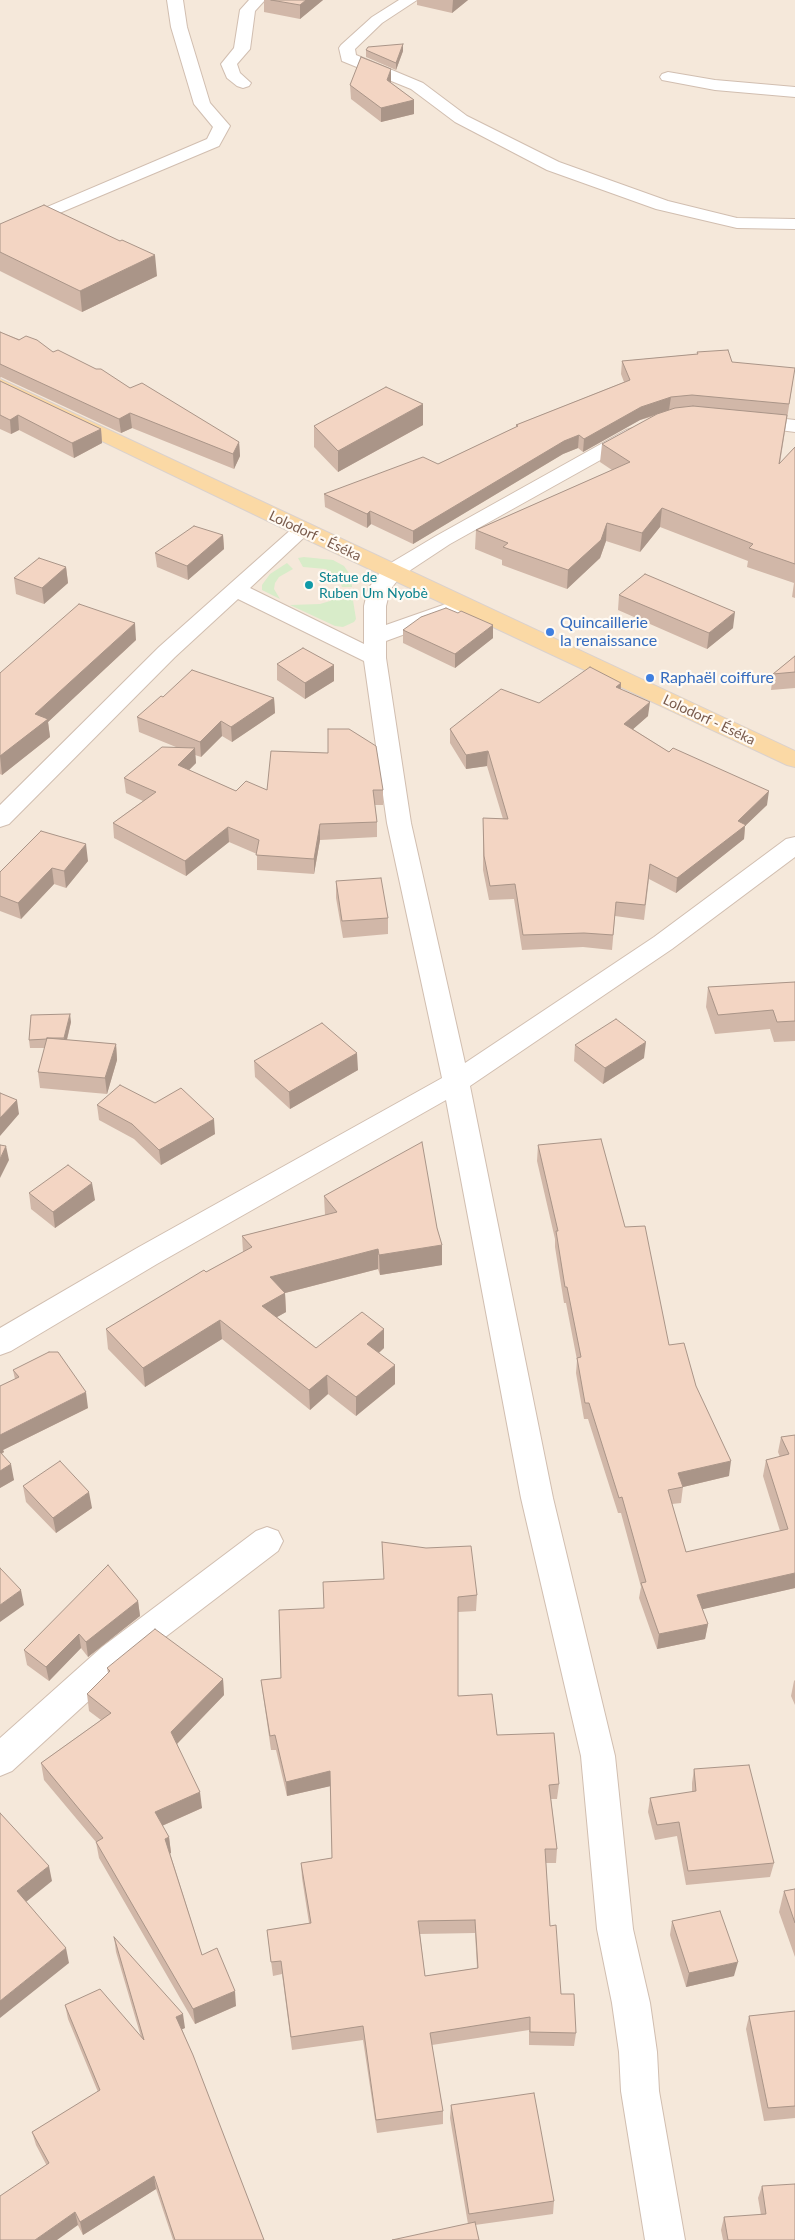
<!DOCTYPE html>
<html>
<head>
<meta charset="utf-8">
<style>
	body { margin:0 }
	canvas { display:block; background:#fdf6ec }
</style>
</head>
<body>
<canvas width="795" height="2240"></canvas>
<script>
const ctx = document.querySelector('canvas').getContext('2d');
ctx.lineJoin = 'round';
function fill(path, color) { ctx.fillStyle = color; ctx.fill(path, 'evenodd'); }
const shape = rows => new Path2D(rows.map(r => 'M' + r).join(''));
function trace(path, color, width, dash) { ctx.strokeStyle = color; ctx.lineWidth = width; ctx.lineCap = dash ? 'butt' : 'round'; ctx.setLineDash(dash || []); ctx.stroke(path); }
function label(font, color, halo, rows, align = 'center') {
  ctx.font = font + ' Lato,sans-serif'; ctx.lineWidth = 4.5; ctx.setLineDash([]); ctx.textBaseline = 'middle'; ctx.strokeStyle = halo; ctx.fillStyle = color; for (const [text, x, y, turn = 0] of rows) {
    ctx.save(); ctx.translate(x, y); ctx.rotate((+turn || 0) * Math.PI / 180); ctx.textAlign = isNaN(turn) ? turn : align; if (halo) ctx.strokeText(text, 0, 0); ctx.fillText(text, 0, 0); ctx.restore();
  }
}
const residential = shape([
	[0,0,795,0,795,2240,0,2240]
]);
const green = shape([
	[304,557,333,560,344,566,351,576,352,587,342,587,339,578,326,569,303,567,298,558],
	[287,563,293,569,279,577,275,583,274,589,280,599,262,590,262,585,270,574],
	[340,592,352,594,356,619,354,622,343,627,335,626,290,605,320,604,330,601]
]);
const minor = shape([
	[167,0,183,0,187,27,210,103,230,126,219,146,0,238,0,227,207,139,213,127,194,104,171,27,167,0],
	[249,0,265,0,255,11,250,49,237,64,240,73,251,83,249,86,243,88,237,86,227,78,221,64,234,48,240,10,249,0],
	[399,0,417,0,382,23,355,49,356,55,423,83,467,116,559,162,668,201,737,218,795,219,795,229,737,228,656,209,547,170,455,122,411,89,342,61,339,48,341,45,372,17,399,0],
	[668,72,715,80,795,87,795,97,715,90,662,80,660,77,662,74,668,72],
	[749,415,795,420,795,432,742,425,739,421,742,417,749,415],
	[633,428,640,430,643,434,640,438,450,544,400,577,390,590,386,606,386,625,463,598,471,600,474,605,471,610,386,641,386,658,411,823,465,1063,654,937,786,839,795,837,795,857,672,949,470,1086,553,1498,615,1756,633,1929,650,2003,657,2052,659,2091,685,2240,645,2240,621,2091,619,2052,612,2003,597,1929,581,1756,521,1498,446,1100,157,1264,11,1351,0,1355,0,1328,137,1248,442,1078,387,823,364,661,238,599,175,657,9,824,0,827,0,805,159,647,295,526,302,524,309,526,312,530,250,588,364,644,364,606,368,589,384,567,436,536,626,430,633,428],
	[267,1527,278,1531,283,1541,278,1551,126,1667,12,1771,0,1776,0,1738,102,1647,256,1531,267,1527]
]);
const major = shape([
	[0,379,795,751,795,767,787,765,295,534,0,392,0,379]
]);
const wall = shape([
	[264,0,323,0,300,19,264,12],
	[417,0,468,0,452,13,417,5],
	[366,50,403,51,396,70,366,57],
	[391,83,414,100,414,114,381,122,351,99,350,85],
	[0,224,157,276,82,312,0,271],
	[0,332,53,352,130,388,239,442,240,456,234,469,132,428,121,433,1,377,0,378],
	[697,352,793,381,780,463,795,447,795,598,792,597,794,583,747,567,748,561,660,527,640,552,606,541,600,558,567,589,502,565,502,560,475,549,476,530,612,470,600,462,602,444,654,416,640,420,583,452,578,448,563,454,413,544,371,524,367,528,325,507,324,494,438,464,516,427,516,425,624,382,621,374,622,361,697,354],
	[0,381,101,429,102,443,74,458,19,430,11,434,0,429],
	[423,425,338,472,314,447,314,426],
	[223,535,224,549,188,580,157,567,155,553],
	[66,567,68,583,44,604,16,594,14,578],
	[619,595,733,628,707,649,618,610],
	[458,613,493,625,493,638,455,668,403,643,403,630],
	[136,640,48,722,50,737,2,775,0,774,0,673],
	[795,656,795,688,771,690,773,674],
	[277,664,334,665,334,681,305,699,277,680],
	[621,683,621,689,648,716,633,729,669,752,767,805,745,826,744,839,676,893,649,879,644,920,615,916,612,950,583,947,522,950,514,899,489,900,483,870,483,818,503,819,487,766,466,769,450,743,450,729,539,703],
	[163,697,274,698,275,713,232,742,222,736,201,757,195,755,196,763,189,770,236,791,267,790,383,790,383,805,375,805,377,822,377,837,320,840,314,874,257,870,257,854,229,842,186,876,114,838,113,823,143,801,126,793,124,778,176,747,139,732,137,717],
	[88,861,66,888,54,884,21,919,0,911,0,872],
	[336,881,388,918,388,934,343,938,336,898],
	[795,982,795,1041,774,1042,770,1029,715,1034,706,1007,708,987],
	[71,1022,67,1040,116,1044,117,1060,107,1094,40,1088,38,1072,45,1048,30,1048,29,1040],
	[575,1045,644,1058,603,1084,574,1061],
	[254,1061,358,1070,290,1109,255,1077],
	[155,1103,215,1134,161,1165,134,1139,99,1120,97,1105],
	[538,1145,625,1227,669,1345,696,1386,729,1476,683,1487,681,1503,672,1504,686,1552,780,1531,763,1476,766,1460,780,1457,778,1452,781,1437,795,1435,795,1588,702,1609,708,1624,705,1639,657,1649,639,1598,641,1587,621,1513,618,1513,588,1419,584,1419,576,1373,577,1360,566,1303,564,1303,555,1247,555,1239,537,1161],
	[29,1193,95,1200,55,1228,31,1209],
	[324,1196,437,1228,442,1245,442,1265,380,1275,378,1269,285,1293,286,1312,277,1317,316,1348,384,1329,384,1348,379,1353,395,1384,356,1416,328,1394,310,1410,222,1339,145,1387,108,1349,106,1329,206,1272,243,1252,242,1236,325,1215],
	[13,1370,88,1408,3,1450,4,1452,2,1454,14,1480,0,1488,0,1386,15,1379],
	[23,1486,92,1508,56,1533,26,1502],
	[382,1542,477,1595,476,1611,458,1612,458,1696,497,1735,559,1784,557,1799,551,1799,557,1849,556,1863,546,1863,550,1926,561,1994,576,2033,574,2046,529,2045,529,2030,432,2045,443,2111,443,2124,377,2133,363,2040,292,2050,282,1974,273,1976,267,1930,309,1923,302,1878,301,1863,332,1858,330,1786,287,1796,276,1750,271,1750,263,1695,261,1680,281,1678,324,1608,384,1579],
	[475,1933,477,1968,425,1976,420,1934],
	[138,1601,140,1616,88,1657,81,1648,49,1681,27,1665,24,1650],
	[107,1668,223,1679,224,1695,177,1744,202,1808,162,1826,169,1837,171,1853,170,1853,202,1955,236,2006,195,2024,99,1858,96,1842,44,1780,41,1763,101,1720,89,1711,87,1694,108,1673],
	[795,1680,795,1705,791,1696,794,1681],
	[694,1769,774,1863,770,1877,686,1885,677,1836,655,1840,648,1812,650,1798,692,1792,692,1783],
	[795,1889,795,1957,779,1912,784,1891],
	[672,1921,734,1976,686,1987,670,1935],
	[114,1937,185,2028,182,2029,264,2240,173,2240,156,2189,83,2235,36,2145,32,2132,98,2092,68,2019,65,2005,141,2037,116,1952],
	[795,2011,795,2118,764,2121,746,2029,749,2016],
	[451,2105,554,2201,553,2214,475,2225,468,2224,450,2118],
	[762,2186,795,2240,723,2240,721,2230,724,2217,761,2215,758,2198]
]);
const shadedWall = shape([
	[306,0,323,0,300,19,300,5],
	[453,0,468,0,452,13],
	[403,44,403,51,396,70,396,63],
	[391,69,391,83,387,80],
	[414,100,414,114,381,122,381,108],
	[155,255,157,276,82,312,80,291],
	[671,397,669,410,640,420,583,452,584,439,641,407],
	[423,404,423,425,338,472,338,451],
	[130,413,132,428,121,433,119,419],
	[18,415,19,430,11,434,10,420],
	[101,429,102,443,74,458,72,443],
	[579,435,578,448,563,454,413,544,413,531,564,441],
	[239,442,240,456,234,469,233,454],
	[662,508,660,527,640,552,642,533],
	[370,511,371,524,367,528,367,514],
	[607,523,606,541,600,558,567,589,568,570],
	[223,535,224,549,188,580,187,566],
	[66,567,68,583,44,604,42,588],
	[735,612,733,628,707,649,709,633],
	[135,623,136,640,48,722,50,737,2,775,0,756,35,714],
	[493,625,493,638,455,668,455,654],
	[334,665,334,681,305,699,305,683],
	[621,683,620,698,616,687],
	[274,698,275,713,232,742,231,727],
	[650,702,648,716,623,738,624,724],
	[221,721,222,736,201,757,200,742],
	[195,748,196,763,179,780,178,765],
	[488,751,487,766,466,769,466,755],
	[769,791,767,805,745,826,744,839,676,893,677,878],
	[320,824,320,840,314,874,314,859],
	[228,827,229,842,186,876,185,861],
	[86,844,88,861,66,888,64,871],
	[52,868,54,884,21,919,18,903],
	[70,1014,71,1022,65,1047,64,1038],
	[646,1042,644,1058,603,1084,605,1068],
	[116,1044,117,1060,107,1094,105,1078],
	[357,1053,358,1070,290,1109,289,1092],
	[17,1100,19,1114,0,1136,0,1118],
	[214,1119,215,1134,161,1165,159,1150],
	[6,1146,9,1160,0,1178,0,1159],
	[92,1183,95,1200,55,1228,53,1212],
	[442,1245,442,1265,380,1275,379,1255],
	[378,1249,378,1269,285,1293,286,1312,263,1325,262,1306,270,1277],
	[220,1320,222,1339,145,1387,143,1368],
	[384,1329,384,1348,367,1363,367,1344],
	[395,1365,395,1384,356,1416,356,1397],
	[327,1375,328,1394,310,1410,309,1390],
	[86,1392,88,1408,3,1450,4,1452,0,1454,0,1435],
	[731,1461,729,1476,683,1487,678,1473],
	[11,1464,14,1480,0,1488,0,1471],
	[89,1492,92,1508,56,1533,53,1518],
	[795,1573,795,1588,695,1611,697,1595],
	[21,1590,24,1605,0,1622,0,1605],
	[138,1601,140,1616,88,1657,86,1642],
	[708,1624,705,1639,657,1649,659,1634],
	[79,1634,81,1648,49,1681,46,1667],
	[223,1679,224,1695,173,1748,171,1732],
	[330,1771,331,1786,287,1796,286,1782],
	[200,1792,202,1808,157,1828,155,1812],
	[169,1837,171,1853,167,1855,165,1839],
	[49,1866,52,1881,21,1906,17,1891],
	[66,1948,69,1963,0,2018,0,2001],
	[738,1962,734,1976,686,1987,689,1973],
	[235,1991,236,2006,195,2024,193,2009],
	[183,2014,185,2028,178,2031,176,2017],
	[154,2176,156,2189,83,2235,80,2222],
	[75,2212,78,2225,57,2240,35,2240]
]);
const building = shape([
	[271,0,306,0,300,5,271,0],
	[403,44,396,63,366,50,368,47,403,44],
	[361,57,391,69,387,80,414,100,381,108,350,85,361,57],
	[44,205,120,241,122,240,155,255,80,291,0,252,0,224,44,205],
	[0,332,19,340,26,336,37,340,53,352,58,350,96,369,101,369,130,388,142,383,239,442,233,454,130,413,119,419,0,364,0,332],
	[728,350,732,362,795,368,789,404,692,395,671,397,641,407,584,439,579,435,564,441,413,531,370,511,367,514,324,494,423,457,438,464,518,426,516,425,630,380,622,361,698,354,697,352,728,350],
	[0,381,101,429,72,443,18,415,10,420,0,415,0,381],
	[386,387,423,404,338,451,314,426,386,387],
	[693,406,787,415,779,464,795,447,795,564,749,548,753,544,662,508,642,533,607,523,601,540,568,570,503,547,508,543,476,530,630,462,602,444,657,414,675,408,693,406],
	[194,526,223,535,187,566,155,553,194,526],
	[39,558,66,567,42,588,14,578,39,558],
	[645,574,735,612,709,633,619,595,645,574],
	[79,604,135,623,35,714,48,719,0,756,0,673,79,604],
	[446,608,458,613,461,611,493,625,455,654,403,630,421,617,446,608],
	[303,648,334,665,305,683,277,664,303,648],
	[795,656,795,672,773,674,795,656],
	[590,667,621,683,616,687,650,702,624,724,669,752,673,748,769,791,738,821,746,825,677,878,650,864,645,905,616,902,613,935,584,933,523,935,515,884,490,886,484,856,483,818,508,819,488,751,466,755,450,729,501,689,539,703,590,667],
	[192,670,274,698,231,727,221,721,200,742,137,717,161,696,163,697,192,670],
	[328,729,349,729,376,746,383,790,373,790,377,822,320,824,314,859,256,855,259,840,228,827,185,861,113,823,156,792,124,778,162,747,195,748,178,765,236,791,246,781,267,790,271,751,328,753,328,729],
	[41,831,86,844,64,871,52,868,18,903,0,896,0,872,41,831],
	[381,878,388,918,342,921,336,881,381,878],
	[795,982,795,1021,777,1022,773,1010,718,1015,708,987,795,982],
	[70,1014,64,1038,47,1038,47,1039,29,1040,31,1015,70,1014],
	[616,1019,646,1042,605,1068,575,1045,616,1019],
	[322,1023,357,1053,289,1092,254,1061,322,1023],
	[47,1038,116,1044,105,1078,38,1072,47,1038],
	[120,1085,155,1103,181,1088,214,1119,159,1150,132,1124,97,1105,120,1085],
	[0,1093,17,1100,0,1118,0,1093],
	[601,1139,625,1227,645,1226,669,1345,684,1343,696,1386,731,1461,678,1473,683,1487,668,1490,686,1552,788,1529,766,1460,789,1454,781,1437,795,1435,795,1573,697,1595,708,1624,659,1634,641,1583,646,1582,622,1497,619,1498,589,1403,585,1403,577,1358,581,1357,567,1287,565,1287,556,1231,558,1231,538,1145,601,1139],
	[422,1142,437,1228,442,1245,379,1255,378,1249,270,1277,285,1293,262,1306,316,1348,362,1312,384,1329,367,1344,395,1365,356,1397,327,1375,309,1390,220,1320,143,1368,106,1329,204,1270,206,1272,252,1247,242,1236,337,1212,324,1196,422,1142],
	[0,1145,6,1146,0,1159,0,1145],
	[68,1165,92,1183,53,1212,29,1193,68,1165],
	[49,1352,58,1352,86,1392,0,1435,0,1386,19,1377,13,1370,49,1352],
	[0,1452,11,1464,0,1471,0,1452],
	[60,1461,89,1492,53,1518,23,1486,60,1461],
	[382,1542,426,1548,471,1546,477,1595,458,1597,458,1696,492,1694,497,1735,554,1733,559,1784,549,1785,557,1849,545,1849,550,1926,556,1925,561,1994,574,1994,576,2033,530,2032,530,2017,430,2033,443,2111,376,2120,363,2026,291,2037,281,1961,271,1962,267,1930,311,1923,301,1863,332,1858,330,1771,286,1782,275,1735,270,1736,261,1680,281,1678,279,1610,324,1608,323,1582,384,1579,382,1542],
	[475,1920,478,1968,425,1976,418,1921,475,1920],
	[108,1565,138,1601,86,1642,79,1634,46,1667,24,1650,108,1565],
	[0,1568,21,1590,0,1605,0,1568],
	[155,1629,223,1679,171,1732,200,1792,155,1812,169,1837,165,1839,202,1955,217,1948,235,1991,193,2009,96,1842,103,1838,41,1763,111,1713,87,1694,110,1671,107,1668,155,1629],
	[749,1765,774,1863,688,1871,679,1822,657,1825,650,1798,696,1791,694,1769,749,1765],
	[0,1813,49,1866,17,1891,66,1948,0,2001,0,1813],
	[795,1889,795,1923,784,1891,795,1889],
	[720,1911,738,1962,689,1973,672,1921,720,1911],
	[114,1937,183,2014,176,2017,193,2055,264,2240,175,2240,154,2176,80,2222,75,2212,35,2240,0,2240,0,2196,49,2163,32,2132,100,2090,65,2005,100,1989,144,2040,114,1937],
	[795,2011,795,2106,768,2108,749,2016,795,2011],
	[534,2093,554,2201,469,2214,451,2105,534,2093],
	[795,2184,795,2240,728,2240,724,2217,766,2214,762,2186,795,2184],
	[475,2222,479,2240,392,2240,475,2222]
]);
const markers = [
	[309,585,5,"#0f9aa8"],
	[550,632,5,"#3f7fe0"],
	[650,678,5,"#3f7fe0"]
];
const farStreetnames = [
	["Lolodorf - Éséka",315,536,25],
	["Lolodorf - Éséka",709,720,25]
];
const farCulturenames = [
	["Statue de",319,577],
	["Ruben Um Nyobè",319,593]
];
const shopNames = [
	["Quincaillerie",560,623],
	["la renaissance",560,641],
	["Raphaël coiffure",660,678]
];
fill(residential, '#f5e8da');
fill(green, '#d8ecc9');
trace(minor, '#d1beb0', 2);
trace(major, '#dad1cd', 2);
fill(minor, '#fff');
fill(major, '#fbd9a5');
fill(wall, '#d1b7a8');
fill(shadedWall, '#aa9588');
fill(building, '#f3d5c3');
trace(building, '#aa9588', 1);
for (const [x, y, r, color] of markers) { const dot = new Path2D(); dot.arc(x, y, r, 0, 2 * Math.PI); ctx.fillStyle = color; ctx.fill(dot); trace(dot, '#fffaf3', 2); }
label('14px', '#7a5c4d', '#fffaf3', farStreetnames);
label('14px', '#0d838f', '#fffaf3', farCulturenames, 'left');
label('16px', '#366cbe', '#fffaf3', shopNames, 'left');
</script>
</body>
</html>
